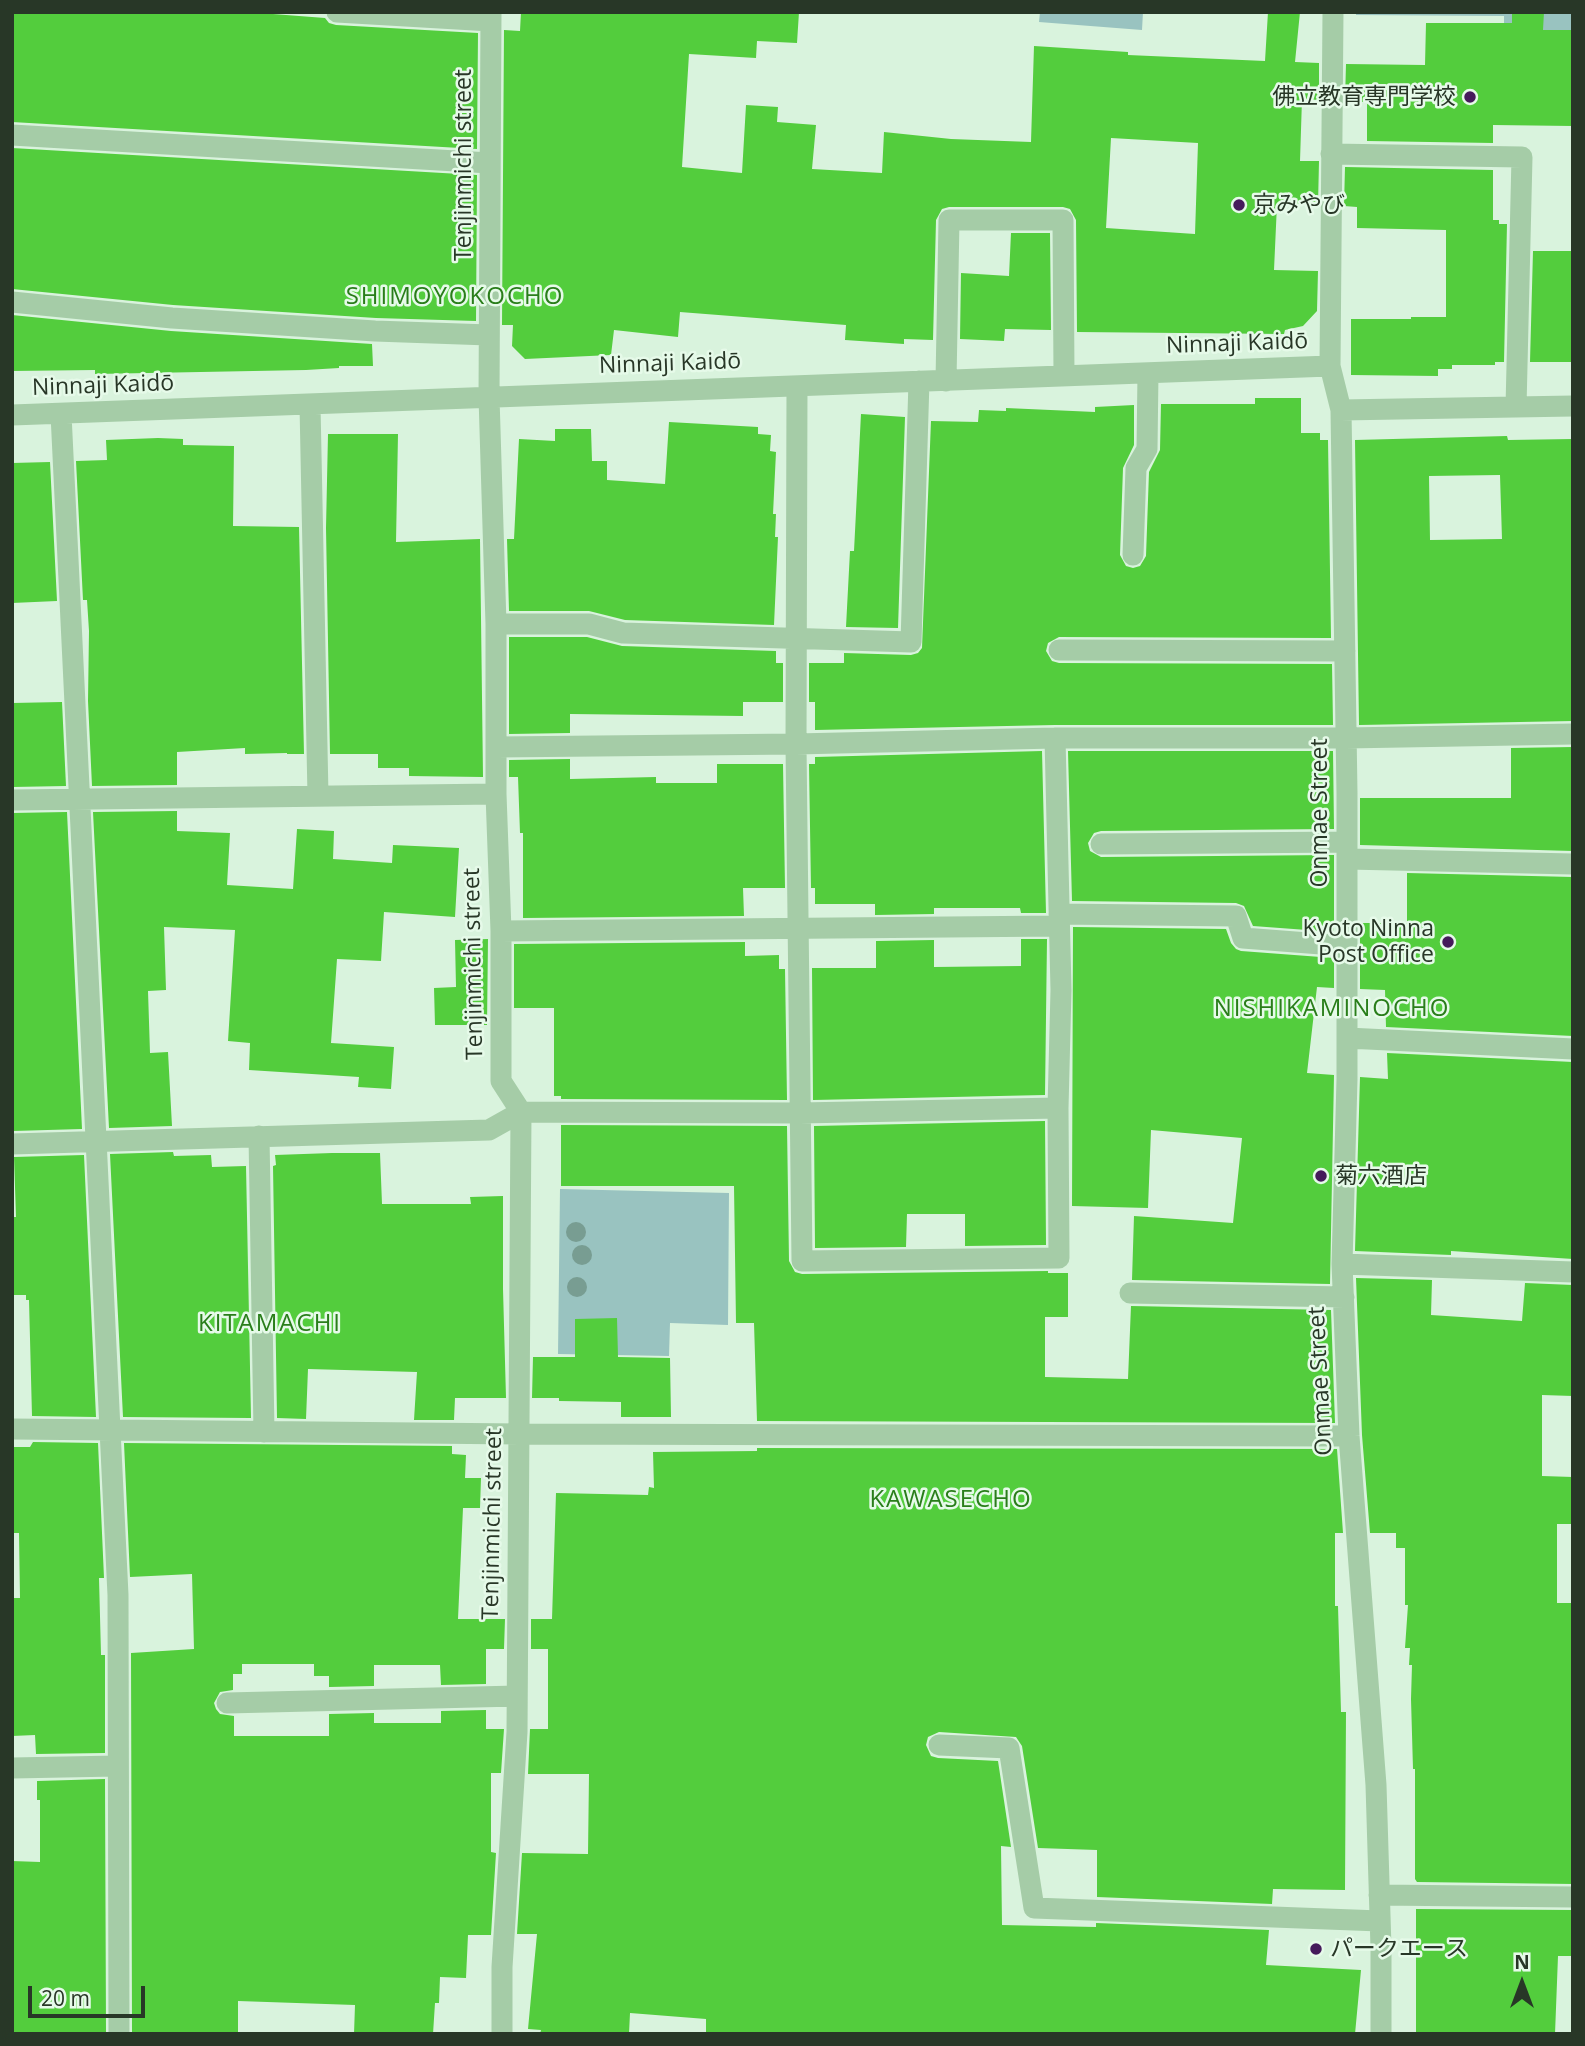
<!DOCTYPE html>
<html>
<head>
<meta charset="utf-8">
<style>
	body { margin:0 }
	#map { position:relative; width:1585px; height:2046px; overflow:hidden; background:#d9f3dd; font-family:"Open Sans",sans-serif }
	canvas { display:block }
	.frame { position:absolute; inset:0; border:14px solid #283727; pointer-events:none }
	.north { position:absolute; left:1487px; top:1948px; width:70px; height:70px; -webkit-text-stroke:5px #e6fae9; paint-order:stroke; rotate:0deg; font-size:19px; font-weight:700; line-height:28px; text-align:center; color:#283727 }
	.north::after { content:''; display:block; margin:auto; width:24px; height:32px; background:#283727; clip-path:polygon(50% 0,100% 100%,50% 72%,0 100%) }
	.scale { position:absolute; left:28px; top:1986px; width:117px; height:32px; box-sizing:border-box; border:4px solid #283727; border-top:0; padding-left:9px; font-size:21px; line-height:24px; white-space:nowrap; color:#283727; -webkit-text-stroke:5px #e6fae9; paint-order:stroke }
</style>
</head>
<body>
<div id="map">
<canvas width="1585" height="2046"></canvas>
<div class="frame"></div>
<div class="north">N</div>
<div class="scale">20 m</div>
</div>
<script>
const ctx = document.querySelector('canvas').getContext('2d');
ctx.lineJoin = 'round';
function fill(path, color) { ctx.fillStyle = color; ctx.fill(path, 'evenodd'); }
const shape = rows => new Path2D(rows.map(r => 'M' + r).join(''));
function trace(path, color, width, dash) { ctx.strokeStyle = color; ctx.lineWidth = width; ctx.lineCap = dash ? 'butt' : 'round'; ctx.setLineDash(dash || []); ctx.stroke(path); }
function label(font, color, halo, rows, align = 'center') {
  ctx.font = font + ' "Open Sans","Noto Sans JP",sans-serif'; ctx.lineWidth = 5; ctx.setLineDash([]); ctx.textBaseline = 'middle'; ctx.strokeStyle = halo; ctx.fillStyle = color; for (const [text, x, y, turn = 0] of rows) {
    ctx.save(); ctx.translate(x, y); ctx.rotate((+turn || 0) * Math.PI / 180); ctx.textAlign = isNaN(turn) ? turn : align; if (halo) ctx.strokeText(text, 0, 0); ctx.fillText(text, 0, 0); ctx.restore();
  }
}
const green = shape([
	[1040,12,1143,12,1142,30,1039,22],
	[1356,12,1573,12,1573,62,1504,61,1504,16,1356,15],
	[560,1189,729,1193,728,1325,670,1323,669,1356,558,1354]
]);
const building = shape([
	[12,12,247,12,325,18,329,23,336,25,478,33,477,149,12,122],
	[521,12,799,12,797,43,757,41,756,58,689,54,682,167,742,173,746,105,778,107,777,122,816,125,812,169,882,173,884,132,951,139,1031,142,1034,46,1128,52,1128,55,1265,61,1268,12,1300,12,1295,62,1319,63,1319,100,1302,99,1300,161,1319,161,1318,205,1277,204,1274,270,1318,271,1317,311,1303,326,1285,330,1284,334,1077,332,1076,220,1070,209,1063,207,949,207,942,209,936,220,933,340,904,339,904,344,845,340,846,325,680,312,678,337,614,330,611,355,525,359,512,346,513,325,502,325,504,30,520,31],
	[1111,138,1198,143,1195,234,1106,228],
	[1512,12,1544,12,1543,30,1573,30,1573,126,1493,125,1493,143,1367,141,1367,102,1345,101,1346,64,1425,65,1426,23,1512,23],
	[12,148,477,175,476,321,376,318,173,305,12,289],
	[1345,167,1493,170,1493,220,1499,220,1499,224,1507,224,1504,362,1495,362,1495,365,1452,365,1452,369,1438,369,1438,376,1351,375,1351,319,1411,319,1411,317,1446,317,1446,230,1357,228,1357,207,1344,206],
	[1011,233,1050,233,1051,330,1005,329,1004,341,960,339,961,273,1009,276],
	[1533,251,1573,251,1573,362,1530,362],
	[12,315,171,331,372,344,373,366,339,366,339,368,306,370,95,374,95,370,12,371],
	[1255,398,1301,398,1301,433,1320,433,1320,440,1328,440,1331,638,1059,637,1048,643,1046,651,1052,661,1059,663,1332,664,1333,725,1055,725,815,730,815,702,809,702,809,663,844,663,844,653,911,655,918,653,922,648,931,421,978,422,979,410,1006,411,1006,408,1095,412,1095,407,1134,405,1134,445,1123,468,1120,555,1126,566,1133,568,1140,566,1146,556,1149,472,1160,450,1161,404,1255,404],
	[861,414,905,417,898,628,846,627,850,551,854,551],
	[669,422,758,427,758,434,771,435,770,451,776,452,773,514,776,514,775,537,778,537,774,625,625,620,589,611,509,611,507,539,514,539,519,439,555,441,555,429,591,429,592,461,607,461,607,480,665,484],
	[328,434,398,434,396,542,480,539,483,777,409,776,409,768,378,768,378,754,330,754,326,528],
	[1507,436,1508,440,1573,439,1573,721,1359,725,1355,440],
	[1500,475,1502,539,1430,540,1429,476],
	[158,438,183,439,183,445,234,446,233,526,299,527,304,754,287,754,287,753,245,754,245,748,177,752,177,785,92,786,88,701,89,631,87,600,83,600,76,461,107,460,106,440],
	[50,462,57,601,12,603,12,463],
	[509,637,587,637,622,646,776,651,776,663,783,663,783,702,743,702,743,716,570,714,570,733,509,734],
	[62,702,66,786,12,787,12,703],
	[1573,747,1573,851,1360,845,1360,798,1511,798,1511,748],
	[1042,751,1046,913,1021,913,1020,908,934,908,934,914,875,915,875,904,815,904,815,888,811,888,809,764,815,764,815,757],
	[1068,751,1333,751,1334,829,1101,831,1094,833,1088,843,1090,851,1101,857,1334,855,1334,932,1253,926,1244,906,1236,903,1072,901],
	[570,759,570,779,656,777,656,783,717,783,717,764,783,764,785,888,743,888,744,916,523,918,523,833,520,833,518,777,509,777,509,760],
	[177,811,177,831,230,833,227,885,293,889,297,829,334,831,333,859,392,863,393,845,459,848,455,917,384,912,381,961,337,959,331,1043,394,1047,391,1089,358,1087,359,1077,249,1070,250,1043,228,1041,235,930,164,927,166,990,148,991,150,1053,168,1052,172,1126,109,1128,93,812],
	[67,812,82,1129,13,1131,12,813],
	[1407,873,1573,877,1573,1036,1386,1027,1385,990,1360,989,1360,923,1407,923],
	[1073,927,1226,929,1231,943,1236,949,1241,951,1334,958,1334,988,1317,987,1307,1073,1334,1075,1330,1284,1132,1280,1134,1216,1233,1223,1242,1138,1151,1130,1148,1208,1072,1206],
	[488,939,487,1025,435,1025,434,988,456,987,455,940],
	[1021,939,1047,939,1045,1095,813,1100,812,968,876,968,876,941,934,940,934,967,1021,966],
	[745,942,745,956,779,955,779,969,785,969,787,1100,561,1099,561,1096,554,1096,554,1008,514,1008,514,944],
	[1387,1053,1573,1062,1573,1259,1451,1251,1451,1255,1355,1251,1360,1077,1388,1079],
	[1045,1121,1046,1245,965,1246,965,1214,907,1214,906,1247,815,1248,814,1126],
	[561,1125,787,1126,789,1261,795,1272,802,1274,1048,1271,1048,1273,1068,1273,1068,1317,1045,1317,1045,1377,1128,1379,1131,1306,1331,1310,1335,1423,757,1421,754,1323,736,1323,734,1186,561,1186],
	[173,1152,174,1156,211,1155,212,1167,246,1166,251,1418,123,1417,110,1154],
	[332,1153,380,1153,382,1204,471,1204,470,1197,503,1196,503,1289,506,1398,455,1398,454,1420,414,1420,417,1372,308,1369,306,1419,277,1418,273,1166,276,1165,275,1155],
	[84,1155,96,1417,32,1416,29,1300,26,1300,26,1295,12,1295,12,1217,16,1217,14,1157],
	[1356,1278,1432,1280,1431,1315,1522,1321,1525,1283,1573,1285,1573,1396,1542,1395,1542,1476,1573,1477,1573,1524,1557,1524,1557,1603,1573,1603,1573,1884,1417,1882,1415,1879,1415,1769,1413,1769,1411,1699,1412,1665,1409,1665,1410,1648,1405,1648,1408,1605,1405,1605,1405,1548,1396,1548,1396,1533,1370,1533,1362,1435],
	[617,1318,618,1357,670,1358,671,1417,621,1417,621,1402,559,1401,559,1398,532,1398,533,1357,575,1357,575,1319],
	[33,1442,98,1443,104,1578,99,1578,101,1655,105,1655,105,1753,36,1754,35,1735,12,1736,12,1598,20,1598,19,1533,12,1533,12,1447,30,1447],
	[124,1443,452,1446,452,1454,466,1455,465,1478,481,1478,480,1508,463,1508,458,1619,505,1619,504,1649,486,1649,486,1684,441,1685,440,1665,374,1665,374,1686,329,1687,329,1676,314,1676,314,1664,242,1664,242,1674,233,1674,233,1690,220,1692,214,1703,216,1709,220,1714,234,1716,234,1736,329,1736,329,1714,374,1713,374,1723,441,1723,441,1711,486,1710,486,1729,504,1729,501,1773,491,1773,491,1852,496,1853,491,1935,468,1935,466,1978,440,1977,439,2003,435,2003,433,2034,354,2034,355,2005,238,2001,238,2034,132,2034,131,1653,194,1649,192,1574,130,1577],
	[757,1448,1337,1449,1343,1533,1335,1533,1335,1606,1338,1606,1341,1712,1346,1712,1345,1890,1273,1889,1272,1904,1097,1897,1097,1850,1038,1848,1022,1746,1016,1737,939,1732,928,1737,926,1745,931,1756,938,1758,998,1761,1011,1847,1001,1846,1002,1925,1096,1927,1096,1923,1269,1930,1266,1965,1361,1970,1355,2034,706,2034,706,2019,630,2013,629,2034,540,2034,541,2030,528,2029,537,1934,517,1934,522,1853,588,1854,589,1774,528,1774,530,1729,548,1729,548,1649,531,1649,531,1619,552,1619,556,1493,648,1495,649,1487,654,1488,653,1452,757,1451],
	[105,1779,106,2034,12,2034,12,1861,40,1862,40,1800,37,1800,37,1781],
	[1416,1909,1573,1910,1573,1956,1558,1956,1555,2034,1416,2034]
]);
const minor = shape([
	[337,12,491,21],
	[491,12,489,397,496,624,496,794,501,931,501,1081,521,1112,517,1732,502,1967,502,2034],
	[1333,12,1330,366,1341,410,1347,794,1347,1079,1342,1264,1349,1436,1376,1785,1381,1948,1381,2034],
	[12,135,490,163],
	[1331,154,1522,157,1516,407],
	[12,302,172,318,375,331,489,335],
	[946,381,949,220,1063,220,1064,376],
	[797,386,796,744,802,1261,1059,1258,1058,1108,1061,990,1055,738],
	[310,405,318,796],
	[1341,410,1573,406],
	[61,414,118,1595,119,2034],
	[12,415,1330,366],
	[1133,555,1136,468,1147,449,1148,373],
	[496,624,589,624,623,633,911,642,919,381],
	[1059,650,1345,651],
	[497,747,796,744,1055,738,1346,738,1573,734],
	[12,800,496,794],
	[1101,844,1346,842],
	[1347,859,1573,864],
	[1059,914,1236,916,1243,938,1347,946],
	[501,931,1059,926],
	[1347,1038,1573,1049],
	[259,1136,264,1432],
	[12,1144,489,1130,521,1112,800,1113,1058,1108],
	[1342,1264,1573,1272],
	[1130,1293,1344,1297],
	[12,1429,520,1434,1349,1436],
	[227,1703,517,1696],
	[939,1745,1009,1748,1034,1908,1380,1921],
	[12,1768,117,1766],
	[1379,1895,1573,1897]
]);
const trees = [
	[576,1232],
	[582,1255],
	[577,1287]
];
const markers = [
	[1470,97,7,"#451a5b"],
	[1239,205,7,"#451a5b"],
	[1448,942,7,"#451a5b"],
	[1321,1176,7,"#451a5b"],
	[1316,1949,7,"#451a5b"]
];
const poiNames = [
	["佛立教育専門学校",1456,97,"right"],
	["京みやび",1253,205],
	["Kyoto Ninna",1434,929,"right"],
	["Post Office",1434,955,"right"],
	["菊六酒店",1335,1176],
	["パークエース",1330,1949]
];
const streetNames = [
	["Tenjinmichi street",464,165,-90],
	["Ninnaji Kaidō",1237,344,-2],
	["Ninnaji Kaidō",670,364,-2],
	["Ninnaji Kaidō",103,386,-2],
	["Onmae Street",1320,813,-90],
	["Tenjinmichi street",474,964,-91],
	["Onmae Street",1321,1381,-93],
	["Tenjinmichi street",493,1524,-89]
];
const neighbourhoodNames = [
	["SHIMOYOKOCHO",455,297],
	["NISHIKAMINOCHO",1332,1009],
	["KITAMACHI",270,1324],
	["KAWASECHO",951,1500]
];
fill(green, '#99c3c0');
fill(building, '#53cd3d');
trace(minor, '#a5cca7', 21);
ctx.fillStyle = '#789d92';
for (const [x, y] of trees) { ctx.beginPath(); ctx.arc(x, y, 10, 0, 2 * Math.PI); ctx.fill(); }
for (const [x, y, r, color] of markers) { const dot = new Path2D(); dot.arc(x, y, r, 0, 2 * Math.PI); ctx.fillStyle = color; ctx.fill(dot); trace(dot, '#e6fae9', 2.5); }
label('23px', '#283727', '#e6fae9', poiNames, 'left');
label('23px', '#283727', '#e6fae9', streetNames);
ctx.letterSpacing = '2px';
label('24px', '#297e1a', '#e6fae9', neighbourhoodNames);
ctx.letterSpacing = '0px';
</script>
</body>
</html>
